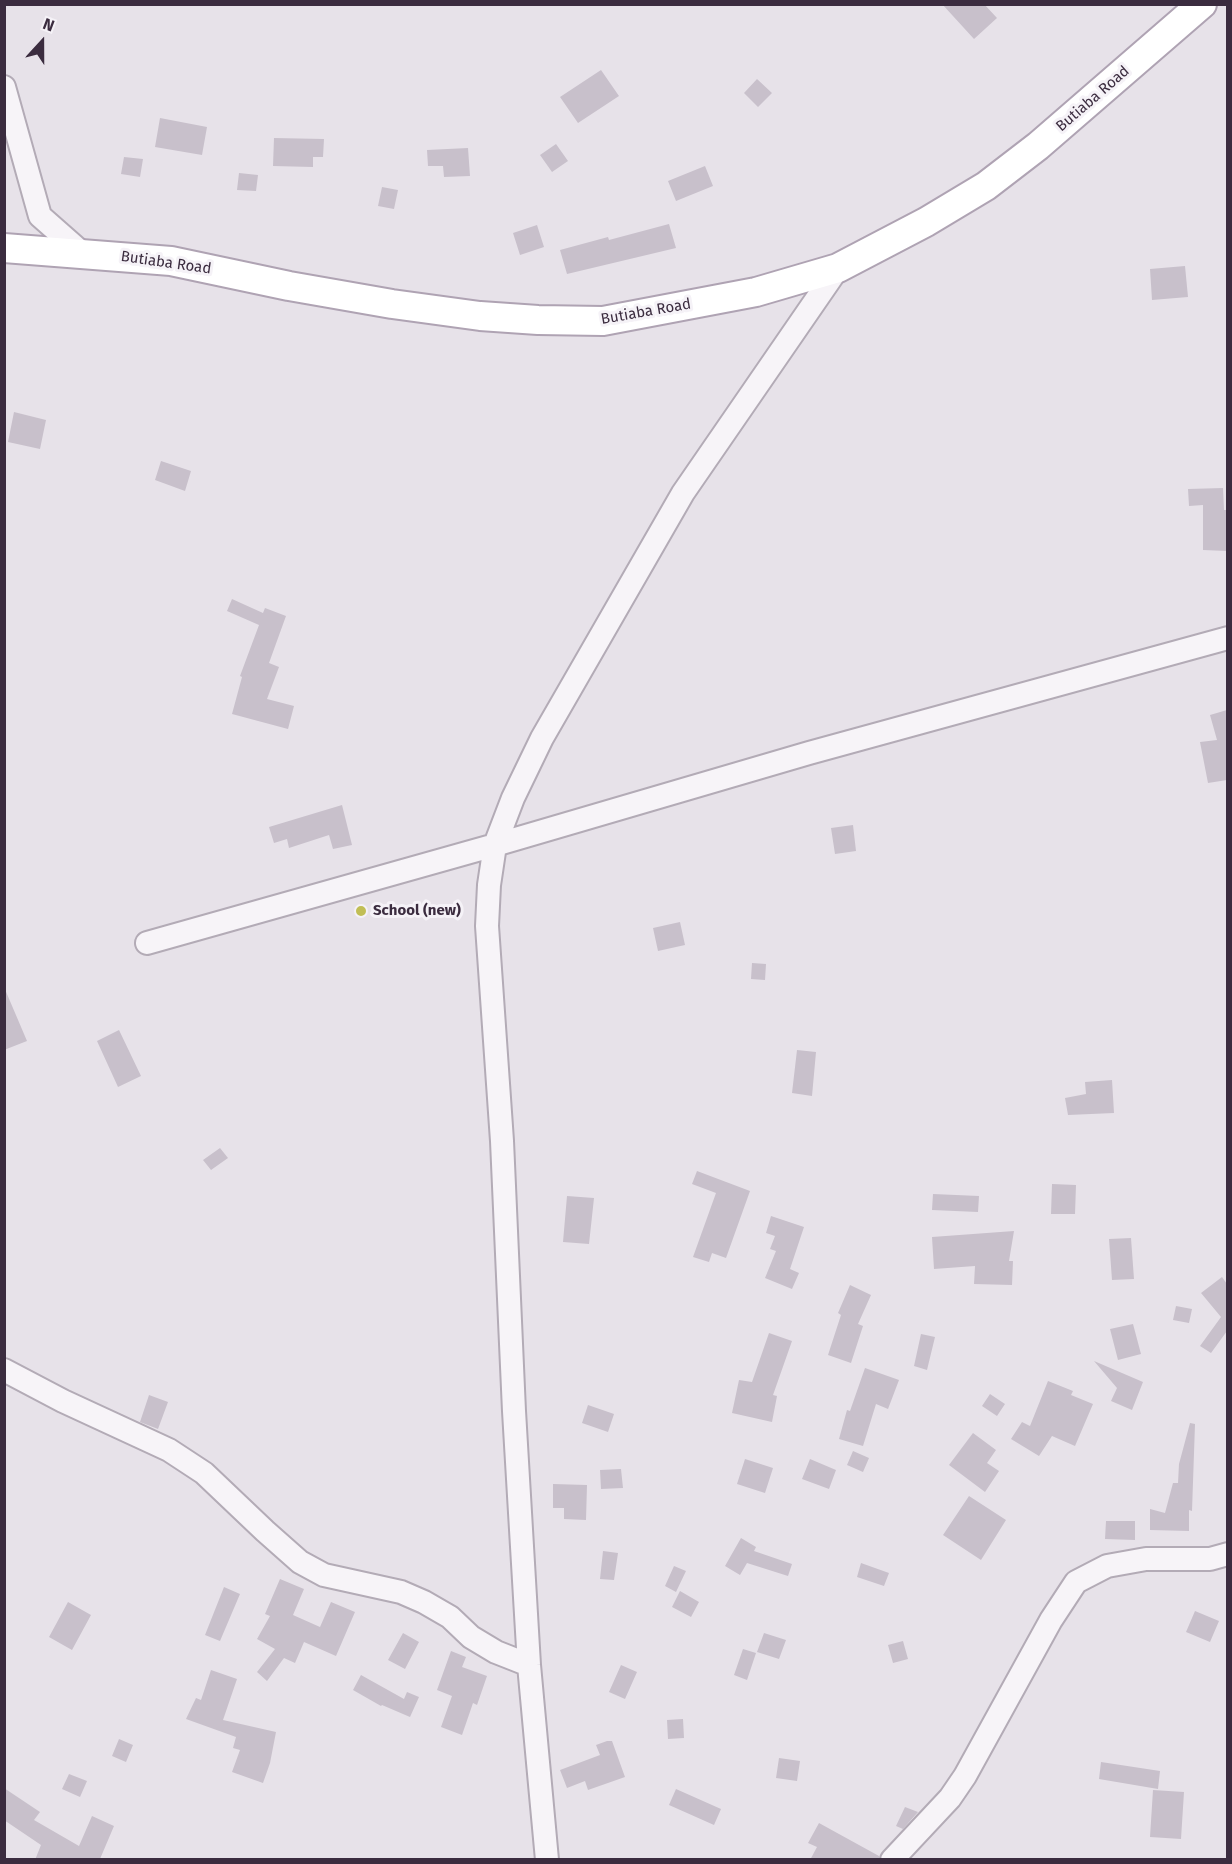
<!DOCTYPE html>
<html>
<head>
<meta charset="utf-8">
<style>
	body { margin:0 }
	#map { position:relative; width:1232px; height:1864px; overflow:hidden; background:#e7e2e9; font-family:"Fira Sans",sans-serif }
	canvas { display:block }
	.frame { position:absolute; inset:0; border:6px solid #3b2c3f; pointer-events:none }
	.north { position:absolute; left:12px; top:12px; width:60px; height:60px; -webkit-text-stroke:4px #f5f2f7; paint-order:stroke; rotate:21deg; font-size:16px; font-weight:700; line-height:24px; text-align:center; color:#3b2c3f }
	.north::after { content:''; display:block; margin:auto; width:21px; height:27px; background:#3b2c3f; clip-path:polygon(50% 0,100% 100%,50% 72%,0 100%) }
</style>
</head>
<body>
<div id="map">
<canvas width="1232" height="1864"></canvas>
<div class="frame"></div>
<div class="north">N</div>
</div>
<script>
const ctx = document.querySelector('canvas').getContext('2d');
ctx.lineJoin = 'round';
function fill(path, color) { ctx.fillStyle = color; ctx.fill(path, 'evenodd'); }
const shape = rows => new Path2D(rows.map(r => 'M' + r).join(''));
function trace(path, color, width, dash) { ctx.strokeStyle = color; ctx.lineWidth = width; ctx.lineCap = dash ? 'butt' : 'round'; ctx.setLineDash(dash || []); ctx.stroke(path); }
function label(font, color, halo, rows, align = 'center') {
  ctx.font = font + ' "Fira Sans",sans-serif'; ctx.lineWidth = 6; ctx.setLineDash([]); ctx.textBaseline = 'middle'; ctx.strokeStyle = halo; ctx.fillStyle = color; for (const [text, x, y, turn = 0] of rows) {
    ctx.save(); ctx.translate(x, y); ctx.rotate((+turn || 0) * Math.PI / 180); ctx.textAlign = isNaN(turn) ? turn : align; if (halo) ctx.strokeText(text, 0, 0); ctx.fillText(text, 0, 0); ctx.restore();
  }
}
const building = shape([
	[942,4,984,4,997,18,974,39],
	[601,70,619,96,578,123,560,97],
	[757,79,772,93,758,107,744,93],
	[160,118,207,127,202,155,155,147],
	[274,138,324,139,323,157,313,157,313,167,273,166],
	[556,144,568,161,552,172,540,155],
	[468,148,470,176,444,177,443,166,428,166,427,150],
	[124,157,143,159,140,177,121,174],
	[705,166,713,186,676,201,668,181],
	[239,173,258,175,256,191,237,190],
	[382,187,398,190,394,209,378,206],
	[669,224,676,248,567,274,560,250,608,237,609,240],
	[537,225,544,247,520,255,513,233],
	[1185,266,1188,297,1152,300,1150,269],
	[14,412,46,420,40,449,8,442],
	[161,461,191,471,185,491,155,480],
	[1223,488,1224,510,1227,510,1227,551,1203,550,1203,505,1189,506,1188,489],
	[232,599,263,613,265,608,286,616,269,663,279,667,267,699,294,706,288,729,232,714,242,677,240,676,259,625,227,611],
	[1227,710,1227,780,1208,783,1200,742,1217,740,1210,715],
	[342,805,352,845,333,849,329,835,289,848,287,839,274,843,269,827],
	[853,825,856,851,835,854,831,828],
	[680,922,685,945,658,951,653,928],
	[752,963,766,964,765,980,751,979],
	[4,987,27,1041,4,1050],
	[119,1030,141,1076,118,1087,97,1041],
	[797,1050,816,1052,812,1096,792,1093],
	[1112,1080,1114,1113,1068,1115,1065,1098,1086,1094,1085,1082],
	[220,1148,228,1158,211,1170,203,1160],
	[697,1171,750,1191,726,1258,712,1253,709,1262,693,1257,716,1193,692,1184],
	[1052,1184,1076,1185,1075,1214,1051,1214],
	[933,1194,979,1196,978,1212,932,1210],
	[567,1196,594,1198,589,1244,563,1242],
	[771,1216,804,1227,790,1269,799,1273,792,1289,765,1278,776,1251,770,1249,775,1236,766,1233],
	[1014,1231,1009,1261,1013,1261,1012,1285,974,1284,975,1266,934,1269,932,1237],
	[1131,1238,1134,1279,1112,1280,1109,1239],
	[1222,1277,1227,1284,1227,1331,1211,1353,1200,1346,1221,1317,1201,1293],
	[850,1285,871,1295,858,1324,863,1326,851,1363,828,1355,841,1315,838,1313],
	[1176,1306,1192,1309,1189,1323,1173,1320],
	[1133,1324,1141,1354,1118,1360,1110,1329],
	[769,1333,792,1341,773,1395,777,1396,772,1422,732,1413,739,1380,752,1382],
	[921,1334,935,1337,927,1370,914,1366],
	[1094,1361,1143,1382,1132,1410,1111,1401,1117,1388],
	[865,1368,899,1380,888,1409,876,1404,863,1446,839,1439,847,1410,850,1411],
	[1048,1381,1073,1391,1071,1395,1093,1404,1075,1446,1052,1436,1039,1456,1011,1439,1022,1422,1030,1426],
	[990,1394,1005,1404,997,1416,982,1406],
	[149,1395,168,1402,158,1429,140,1422],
	[588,1405,614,1414,608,1432,582,1423],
	[1190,1423,1195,1424,1192,1511,1189,1510,1189,1531,1150,1530,1150,1509,1165,1513,1173,1483,1178,1483,1179,1464],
	[973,1433,996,1450,987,1463,999,1471,985,1492,949,1465],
	[853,1451,869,1458,863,1472,847,1465],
	[745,1459,773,1468,765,1493,737,1484],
	[810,1459,836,1470,829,1489,802,1479],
	[621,1469,623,1488,601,1489,600,1470],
	[553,1484,587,1485,586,1520,564,1519,564,1508,553,1508],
	[969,1496,1006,1520,981,1560,943,1535],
	[1106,1521,1135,1521,1135,1540,1105,1539],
	[741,1538,756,1547,754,1551,792,1564,788,1576,747,1563,740,1575,725,1566],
	[603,1551,618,1553,614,1580,600,1579],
	[861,1563,889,1573,884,1586,857,1577],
	[674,1566,686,1571,676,1592,665,1586],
	[280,1579,304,1589,293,1615,320,1627,331,1602,355,1612,336,1656,304,1642,295,1663,284,1658,267,1681,257,1672,275,1649,257,1639,270,1616,265,1614],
	[224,1587,240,1594,220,1641,205,1635],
	[680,1591,699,1602,691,1617,672,1607],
	[68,1602,91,1615,72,1650,49,1637],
	[1195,1611,1219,1621,1210,1642,1186,1632],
	[403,1633,419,1642,405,1669,388,1660],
	[764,1633,786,1640,779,1659,757,1652],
	[903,1641,908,1659,893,1663,888,1645],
	[743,1649,756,1653,747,1680,734,1675],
	[451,1651,466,1657,462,1667,487,1676,477,1705,473,1703,462,1735,441,1727,452,1696,437,1690],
	[621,1665,637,1672,625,1699,609,1692],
	[211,1670,237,1679,223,1720,276,1732,270,1763,263,1783,232,1772,240,1750,233,1748,236,1737,186,1719,196,1698,201,1700],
	[361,1675,404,1699,407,1692,419,1697,410,1717,382,1705,381,1706,353,1690],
	[683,1719,684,1738,668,1739,667,1720],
	[119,1739,133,1745,126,1762,112,1756],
	[607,1741,612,1741,625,1777,588,1790,585,1781,567,1788,560,1770,600,1755,596,1745],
	[779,1758,800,1761,797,1781,776,1778],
	[1101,1762,1160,1771,1158,1789,1099,1779],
	[69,1774,87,1781,80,1797,62,1789],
	[4,1788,40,1812,34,1820,79,1846,92,1816,114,1826,100,1859,101,1860,35,1860,41,1845,4,1820],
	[676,1789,721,1809,714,1825,669,1805],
	[1153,1790,1184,1792,1181,1839,1150,1837],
	[905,1807,918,1812,903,1829,896,1826],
	[819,1823,879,1856,879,1860,810,1860,817,1847,808,1843]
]);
const minor = shape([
	[4,87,40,216,82,253],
	[147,943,495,845,809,753,1228,638],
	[4,1370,63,1401,169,1450,204,1473,265,1531,300,1562,324,1575,401,1592,424,1602,450,1617,471,1637,496,1652,529,1665],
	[547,1860,529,1665,514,1411,502,1141,487,926,489,885,495,845,513,798,542,738,683,493,838,268],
	[892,1860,950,1798,965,1776,1051,1620,1076,1582,1107,1566,1146,1559,1210,1559,1228,1554]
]);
const major = shape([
	[4,248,171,261,289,286,392,304,480,316,538,320,603,321,756,292,838,268,926,222,986,186,1038,146,1202,4]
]);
const markers = [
	[361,911,6,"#c1be55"]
];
const streetNames = [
	["Butiaba Road",1093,99,-41],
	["Butiaba Road",166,263,8],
	["Butiaba Road",646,312,-10]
];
const poiNames = [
	["School (new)",373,911]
];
fill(building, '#c8c0cb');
trace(minor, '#b3abb6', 26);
trace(major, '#afa3b3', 32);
trace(minor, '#f7f4f8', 22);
trace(major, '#fff', 28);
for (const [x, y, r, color] of markers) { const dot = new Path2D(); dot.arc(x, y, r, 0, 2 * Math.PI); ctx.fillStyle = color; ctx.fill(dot); trace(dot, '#f5f2f7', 2); }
label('15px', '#3b2c3f', '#f5f2f7', streetNames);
label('bold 15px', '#3b2c3f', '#f5f2f7', poiNames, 'left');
</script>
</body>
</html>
